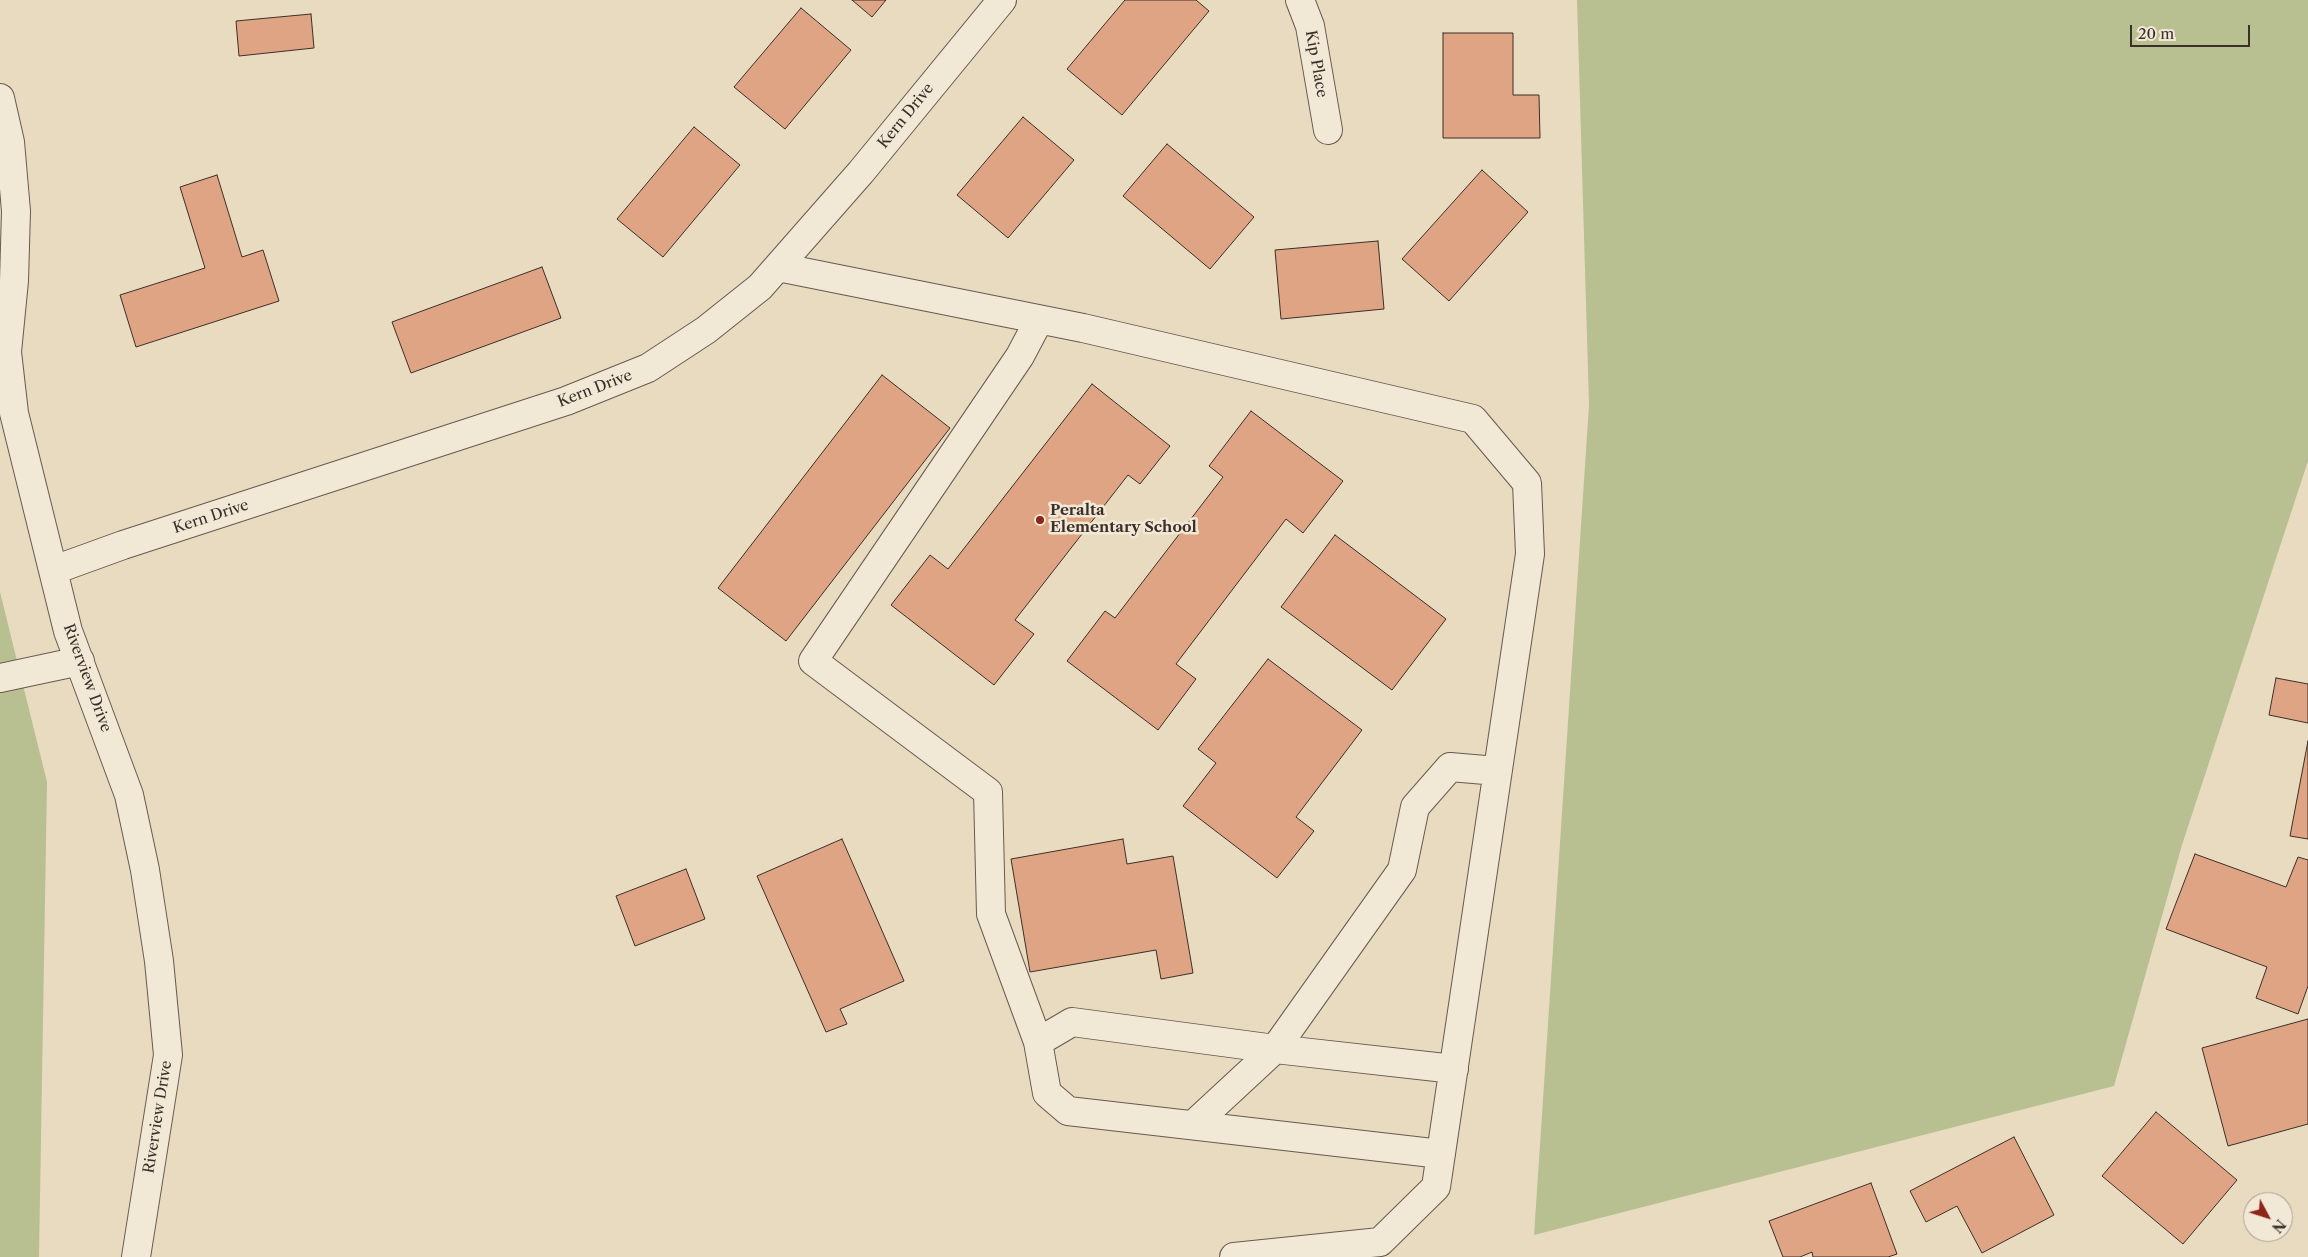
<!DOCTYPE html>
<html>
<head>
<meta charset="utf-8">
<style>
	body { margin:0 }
	#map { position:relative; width:2308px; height:1257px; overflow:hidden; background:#e9dbc0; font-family:"Libre Caslon Text",serif }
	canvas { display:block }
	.north { position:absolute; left:2243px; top:1192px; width:50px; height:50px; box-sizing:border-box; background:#f1e8d6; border:1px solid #a99e91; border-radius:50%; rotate:130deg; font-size:14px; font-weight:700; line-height:20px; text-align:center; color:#3c2f29 }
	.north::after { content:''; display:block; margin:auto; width:18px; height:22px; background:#8f2418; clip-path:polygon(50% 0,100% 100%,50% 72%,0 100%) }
	.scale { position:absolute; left:2130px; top:25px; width:120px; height:22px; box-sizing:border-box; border:2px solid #3c2f29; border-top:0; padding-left:6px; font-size:15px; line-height:18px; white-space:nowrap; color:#3c2f29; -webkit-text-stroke:4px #f1e8d6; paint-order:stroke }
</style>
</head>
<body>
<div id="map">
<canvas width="2308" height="1257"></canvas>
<div class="north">N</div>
<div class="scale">20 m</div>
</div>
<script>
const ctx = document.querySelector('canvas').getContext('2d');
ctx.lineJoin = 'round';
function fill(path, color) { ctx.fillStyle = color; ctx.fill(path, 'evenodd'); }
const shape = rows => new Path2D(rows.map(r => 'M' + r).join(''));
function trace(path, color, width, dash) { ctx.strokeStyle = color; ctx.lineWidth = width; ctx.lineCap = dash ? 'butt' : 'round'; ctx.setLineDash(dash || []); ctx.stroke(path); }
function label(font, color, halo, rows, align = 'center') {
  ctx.font = font + ' "Libre Caslon Text",serif'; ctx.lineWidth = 5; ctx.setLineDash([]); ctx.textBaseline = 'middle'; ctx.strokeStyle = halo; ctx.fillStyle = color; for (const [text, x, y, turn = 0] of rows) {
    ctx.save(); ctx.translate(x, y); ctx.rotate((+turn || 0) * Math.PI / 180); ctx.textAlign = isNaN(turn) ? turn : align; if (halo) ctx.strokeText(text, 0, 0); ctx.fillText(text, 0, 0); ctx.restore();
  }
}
const green = shape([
	[1577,0,2308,0,2308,461,2182,845,2114,1086,1534,1235,1589,405],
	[0,592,47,782,39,1257,0,1257]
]);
const building = shape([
	[852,0,886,0,872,17,852,0],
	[1125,0,1196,0,1209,11,1122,115,1067,69,1125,0],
	[801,8,851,50,785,129,734,87,801,8],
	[311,14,314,48,239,56,236,21,311,14],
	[1443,33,1513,33,1513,95,1539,95,1540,138,1443,138,1443,33],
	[1023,117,1074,160,1008,238,957,195,1023,117],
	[694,127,740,165,663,257,617,219,694,127],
	[1167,144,1254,217,1210,269,1123,196,1167,144],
	[1482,170,1528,212,1449,301,1402,259,1482,170],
	[217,175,242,257,263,250,279,301,136,347,120,295,205,268,180,187,217,175],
	[1378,241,1384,309,1281,319,1275,250,1378,241],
	[542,267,561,318,411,373,392,322,542,267],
	[882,375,950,428,786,641,718,588,882,375],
	[1092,384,1170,446,1140,484,1128,475,1015,620,1034,634,994,685,891,605,930,555,948,569,1092,384],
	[1251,411,1343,481,1303,533,1286,519,1176,664,1196,679,1158,730,1067,661,1105,611,1115,618,1223,477,1209,466,1251,411],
	[1335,535,1446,619,1392,690,1281,607,1335,535],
	[1268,659,1362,730,1296,817,1314,831,1277,878,1183,806,1216,763,1198,749,1268,659],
	[2276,678,2308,684,2308,723,2269,715,2276,678],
	[2308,741,2308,839,2290,836,2308,741],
	[842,839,904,981,840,1009,847,1024,826,1032,757,876,842,839],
	[1123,839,1127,864,1173,856,1193,973,1161,979,1156,950,1030,972,1011,859,1123,839],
	[2195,854,2286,887,2298,857,2308,860,2308,986,2298,1014,2256,998,2267,967,2166,929,2195,854],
	[686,869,705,919,635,946,616,896,686,869],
	[2308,1019,2308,1124,2228,1146,2202,1048,2308,1019],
	[2156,1112,2237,1180,2183,1244,2102,1176,2156,1112],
	[2014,1137,2054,1215,1982,1253,1957,1206,1926,1222,1910,1191,2014,1137],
	[1871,1183,1897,1254,1888,1257,1813,1257,1812,1252,1800,1257,1783,1257,1769,1221,1871,1183]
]);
const minor = shape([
	[1300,0,1310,26,1328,130],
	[0,98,10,142,16,211,14,281,7,352,14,413,68,631,129,795,145,870,159,961,168,1055,136,1257],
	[778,267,1083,328,1473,419,1527,483,1530,554,1436,1187,1380,1242,1234,1257],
	[54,570,123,545,566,401,648,368,706,330,760,287,861,172,1002,0],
	[0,678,80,661],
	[1038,1042,991,914,988,792,813,661,1020,356,1039,320],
	[1193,1125,1275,1049,1402,870,1415,807,1450,767,1497,771],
	[1441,1154,1068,1111,1047,1093,1038,1042,1072,1022,1275,1049,1454,1069]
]);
const markers = [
	[1040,520,5,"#8f2418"]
];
const streetNames = [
	["Kip Place",1316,64,80],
	["Kern Drive",906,116,-51],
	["Kern Drive",595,389,-21],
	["Kern Drive",211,517,-18],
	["Riverview Drive",87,678,70],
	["Riverview Drive",158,1117,-81]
];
const poiNames = [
	["Peralta",1050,511],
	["Elementary School",1050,528]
];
fill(green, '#b8c091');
fill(building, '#dfa483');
trace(building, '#3c2f29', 1);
trace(minor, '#675a4f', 30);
trace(minor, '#f1e8d6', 28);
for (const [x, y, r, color] of markers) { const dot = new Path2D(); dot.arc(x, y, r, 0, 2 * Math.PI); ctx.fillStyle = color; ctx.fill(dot); trace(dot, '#f1e8d6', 2); }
label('15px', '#3c2f29', '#f1e8d6', streetNames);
label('bold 15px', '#3c2f29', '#f1e8d6', poiNames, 'left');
</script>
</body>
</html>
